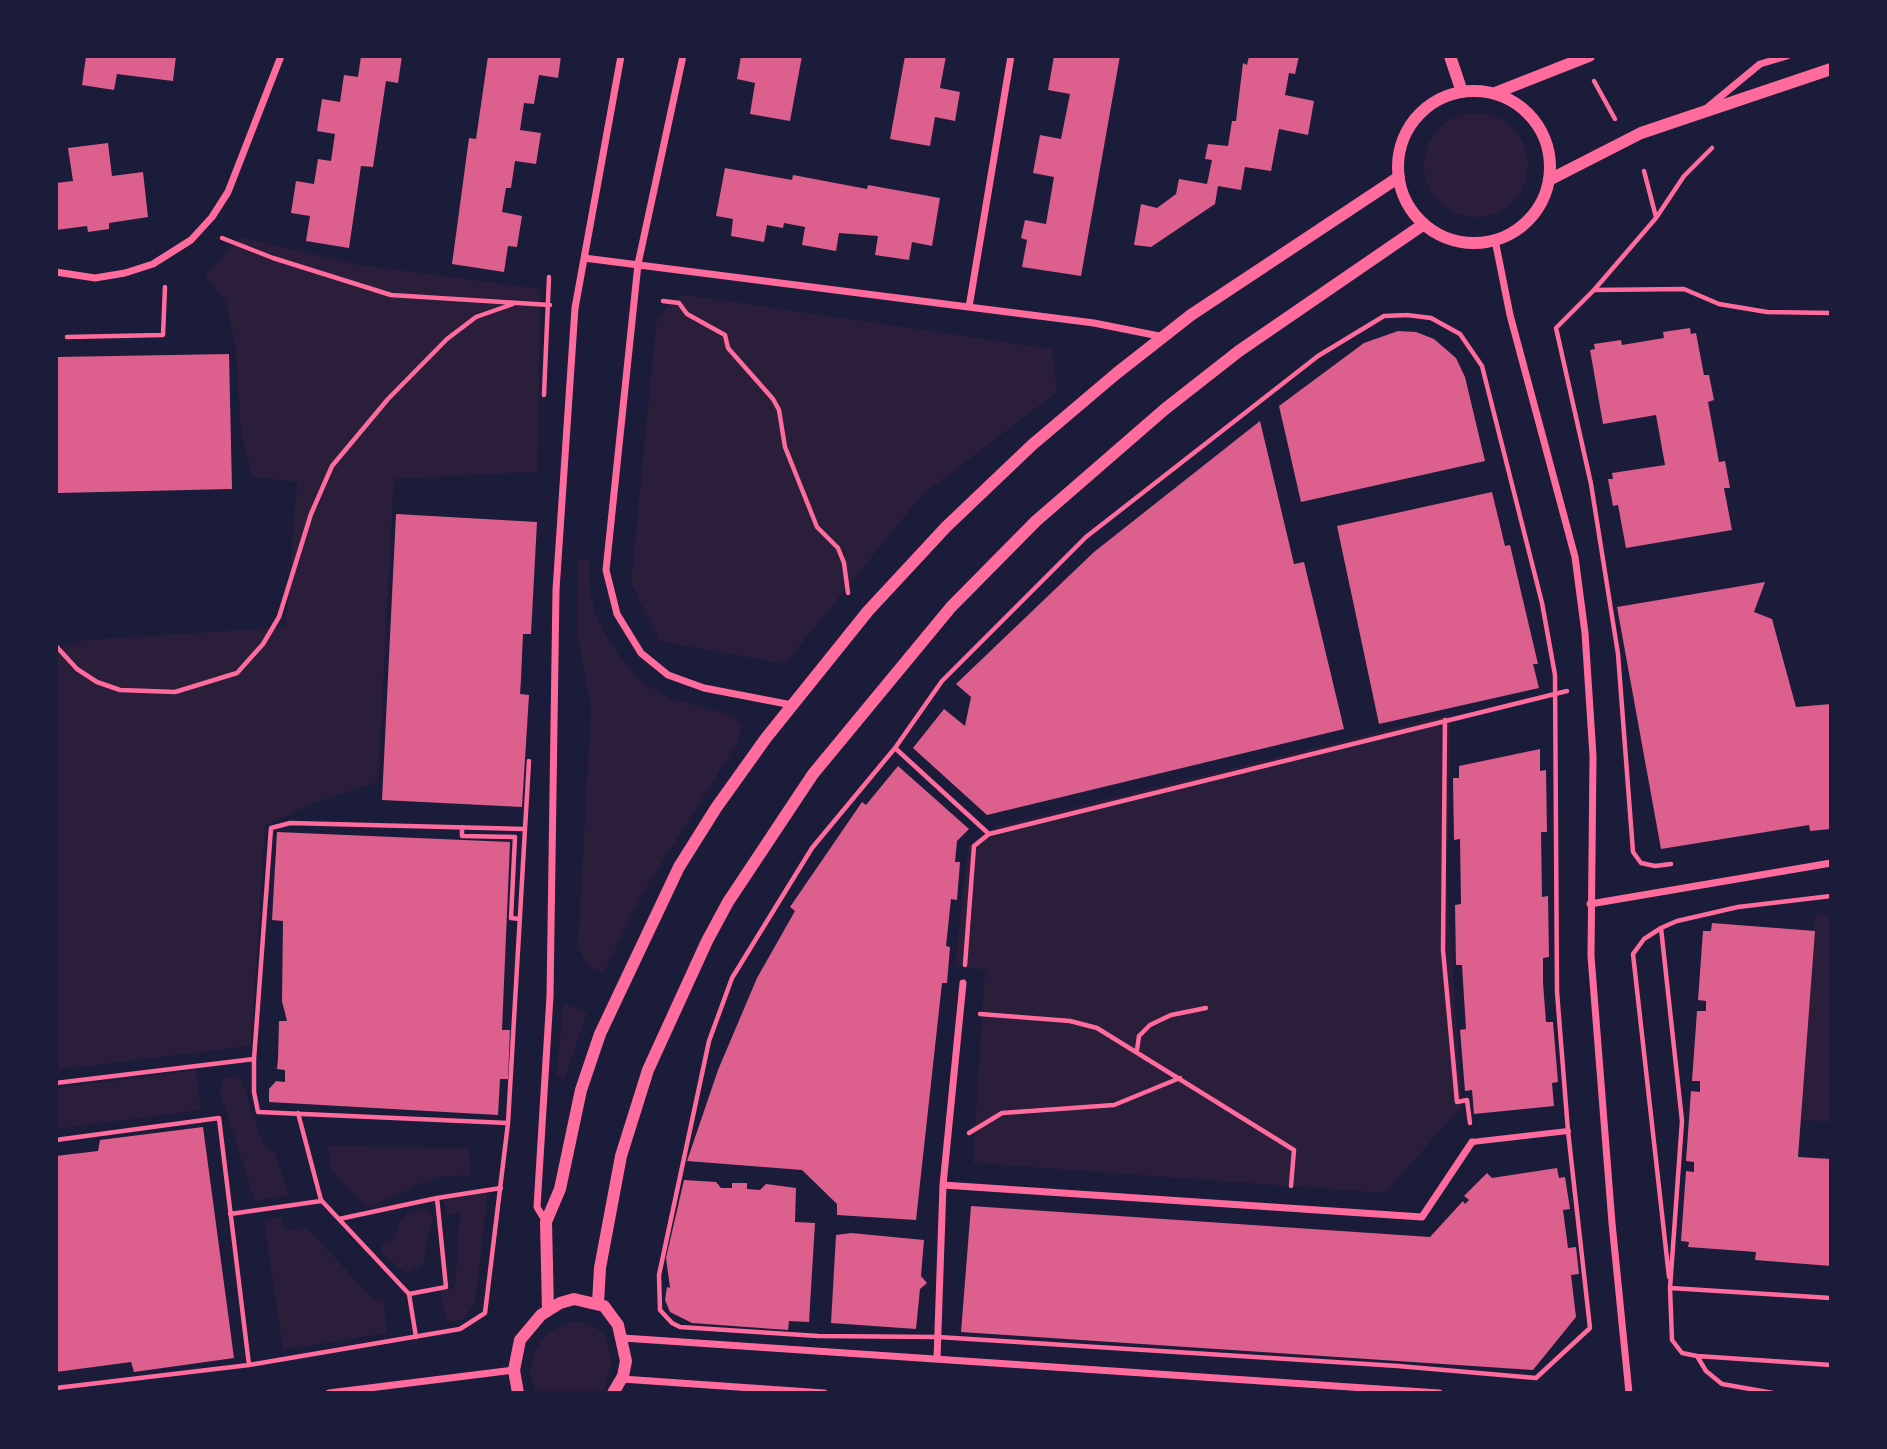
<!DOCTYPE html>
<html>
<head>
<meta charset="utf-8">
<style>
	body { margin:0 }
	#map { position:relative; width:1887px; height:1449px; overflow:hidden; background:#1b1b3a; font-family:Mulish,sans-serif }
	canvas { display:block }
	.frame { position:absolute; inset:0; border:58px solid #1b1b3a; pointer-events:none }
</style>
</head>
<body>
<div id="map">
<canvas width="1887" height="1449"></canvas>
<div class="frame"></div>
</div>
<script>
const ctx = document.querySelector('canvas').getContext('2d');
ctx.lineJoin = 'round';
function fill(path, color) { ctx.fillStyle = color; ctx.fill(path, 'evenodd'); }
const shape = rows => new Path2D(rows.map(r => 'M' + r).join(''));
function trace(path, color, width, dash) { ctx.strokeStyle = color; ctx.lineWidth = width; ctx.lineCap = dash ? 'butt' : 'round'; ctx.setLineDash(dash || []); ctx.stroke(path); }
const green = shape([
	'1424 165a52 52 0 1 1 104 0a52 52 0 1 1-104 0Z',
	[241,237,354,264,541,289,537,472,394,479,378,782,313,803,265,826,251,1046,56,1070,56,651,85,640,286,627,297,482,253,477,241,435,236,351,226,302,205,276],
	[686,295,1052,349,1057,392,921,496,785,664,659,641,631,583,656,324,670,302],
	[578,559,589,560,589,586,595,612,607,637,625,664,643,683,671,699,728,714,737,718,742,727,737,743,643,893,604,972,589,967,578,947,591,706,577,633],
	[1451,714,1447,878,1462,1106,1385,1193,973,1163,985,970,955,966,968,846,994,827],
	[1815,915,1831,916,1831,1122,1801,1120],
	[563,1003,587,1012,565,1077,557,1076],
	[196,1070,201,1110,56,1129,56,1088],
	[240,1076,264,1146,274,1151,289,1195,255,1201,219,1090,223,1088,220,1078],
	[328,1146,469,1148,470,1175,437,1177,367,1208,331,1170],
	[488,1191,475,1304,462,1320,446,1322,440,1291,455,1288,460,1213,445,1215,444,1200],
	[420,1208,431,1213,434,1218,427,1237,424,1264,405,1273,383,1254,381,1248,382,1244,394,1239,400,1221,408,1213],
	[281,1216,285,1230,307,1228,374,1300,383,1299,387,1333,283,1350,264,1221],
	[572,1322,588,1323,603,1333,607,1340,612,1361,605,1388,600,1393,536,1393,530,1373,534,1353,548,1332]
]);
const building = shape([
	[86,56,176,56,173,81,117,74,114,90,82,85],
	[361,56,402,56,398,83,386,81,373,167,361,166,349,248,306,241,310,216,291,213,296,181,314,184,318,159,331,161,335,134,317,131,322,99,340,102,344,75,358,77],
	[488,56,561,56,558,78,539,75,534,104,524,103,520,130,541,133,536,164,515,161,511,188,506,188,502,212,522,216,517,247,508,246,504,272,452,264,469,138,476,139],
	[741,56,802,56,790,121,750,114,755,83,737,79],
	[905,56,946,56,940,88,960,92,955,121,935,117,930,146,890,139],
	[1054,56,1120,56,1081,276,1022,267,1027,240,1021,238,1025,220,1046,224,1054,177,1033,173,1040,135,1061,139,1070,94,1048,90],
	[1249,56,1299,56,1295,74,1289,73,1285,95,1314,101,1308,135,1279,129,1271,171,1245,167,1241,190,1218,186,1215,204,1151,247,1134,245,1141,204,1157,208,1176,194,1179,179,1207,184,1212,160,1205,159,1208,144,1228,146,1232,121,1236,121,1243,63,1247,65],
	[108,143,112,176,143,172,148,217,109,223,109,229,88,232,87,226,56,230,56,183,73,181,68,148],
	[725,168,792,180,793,175,867,189,868,185,940,198,932,246,912,242,909,260,875,255,878,236,839,233,836,251,802,245,805,227,784,223,783,228,767,225,764,242,731,236,733,219,716,216],
	[1690,328,1691,334,1696,333,1704,375,1709,375,1714,400,1708,402,1719,462,1725,461,1730,488,1724,488,1732,530,1626,548,1618,505,1613,506,1608,479,1613,479,1612,473,1665,465,1656,415,1603,424,1590,350,1595,349,1594,344,1621,340,1622,345,1664,338,1663,332],
	[1398,331,1416,332,1434,339,1456,358,1465,377,1485,461,1301,502,1279,406,1364,343],
	[229,354,232,489,58,493,56,357],
	[1260,421,1294,564,1304,562,1344,729,987,815,913,748,944,709,965,726,971,697,956,684,1094,552],
	[1492,492,1505,546,1510,545,1538,664,1533,664,1539,688,1379,724,1337,526],
	[396,514,537,522,531,634,523,634,521,679,520,694,529,695,522,807,382,800],
	[1765,582,1754,612,1772,619,1796,707,1831,704,1831,829,1810,831,1809,825,1661,849,1617,607],
	[1540,749,1540,771,1546,770,1547,832,1541,832,1542,897,1548,896,1549,957,1543,958,1543,983,1546,1022,1553,1022,1558,1082,1552,1083,1554,1106,1474,1114,1472,1090,1465,1091,1460,1030,1466,1029,1462,965,1456,965,1455,905,1461,904,1460,839,1454,840,1453,778,1459,778,1459,766],
	[898,766,969,829,957,841,955,862,960,862,957,900,951,899,946,946,950,947,947,983,942,983,916,1220,837,1215,837,1204,802,1170,687,1161,718,1070,757,978,795,911,790,907,862,802,866,805],
	[277,832,510,842,502,1030,510,1030,508,1079,500,1079,498,1115,269,1102,269,1089,276,1081,285,1082,285,1070,277,1069,278,1058,279,1021,287,1021,282,1001,283,921,272,920],
	[1712,923,1815,931,1798,1157,1831,1159,1831,1266,1755,1260,1756,1252,1688,1247,1689,1242,1681,1241,1686,1171,1694,1172,1694,1162,1686,1161,1691,1091,1700,1092,1700,1081,1692,1081,1697,1011,1706,1011,1706,1001,1698,1000,1703,931,1711,931],
	[203,1127,234,1358,134,1372,131,1362,56,1372,56,1156,98,1151,100,1140],
	[1557,1168,1559,1178,1565,1177,1570,1209,1563,1210,1568,1248,1576,1247,1579,1274,1571,1275,1576,1317,1533,1370,961,1332,971,1206,1430,1237,1463,1201,1465,1204,1469,1200,1464,1196,1487,1173,1492,1178],
	[684,1180,716,1182,721,1188,732,1188,732,1183,747,1183,747,1189,760,1190,766,1184,796,1188,795,1222,815,1223,809,1322,789,1321,788,1330,692,1323,670,1312,665,1300,667,1287,670,1288,666,1258],
	[851,1233,924,1240,921,1276,927,1283,920,1289,916,1329,831,1323,836,1235]
]);
const path = shape([
	[1594,81,1615,119],
	[1644,171,1656,217],
	[222,238,273,258,391,295,550,305],
	[1594,290,1684,289,1719,304,1767,312,1831,313],
	[663,301,679,303,687,314,725,335,728,348,773,399,779,410,785,447,817,527,838,548,844,563,848,593],
	[1407,315,1431,318,1460,334,1482,366,1542,603,1555,675,1557,992,1568,1131,1590,1328,1536,1378,1398,1366,938,1337,818,1336,680,1327,672,1323,660,1310,659,1275,709,1041,732,978,812,848,895,748,942,681,1086,537,1318,356,1384,316,1407,315],
	[67,337,163,335,165,287],
	[544,395,549,277],
	[56,646,77,669,97,682,120,690,175,692,237,673,263,644,279,617,311,514,332,466,388,399,447,339,476,317,513,304],
	[1445,720,1443,950,1457,1102,1467,1100,1470,1123],
	[895,748,989,834],
	[462,827,462,836,515,837,511,918,520,919],
	[1671,864,1655,866,1641,863,1633,852,1618,654,1591,484,1556,328,1594,290,1656,218,1684,176,1712,148],
	[1661,928,1644,939,1633,954,1669,1277],
	[965,965,974,846,989,834,1567,691],
	[980,1014,1070,1021,1097,1028,1294,1150,1291,1186],
	[1137,1050,1139,1036,1150,1025,1171,1015,1206,1008],
	[254,1059,271,828,290,823,525,829,529,761],
	[56,1083,254,1059,254,1092,258,1112,508,1123,485,1313,460,1329,249,1365],
	[298,1113,321,1200,409,1294,416,1337],
	[508,1123,525,829],
	[969,1133,1002,1113,1114,1105,1180,1078],
	[56,1140,219,1118,249,1365,56,1388],
	[230,1214,321,1201],
	[339,1219,437,1198,501,1188],
	[1670,1288,1682,1121,1661,928,1677,921,1738,907,1831,896],
	[409,1294,446,1287,437,1198],
	[1697,1356,1682,1353,1672,1340,1670,1288,1831,1298],
	[1773,1393,1722,1384,1706,1371,1697,1356,1831,1365]
]);
const pedestrian = shape([
	[1472,1142,1568,1131]
]);
const minor = shape([
	[683,56,638,264,606,570,617,614,641,653,668,675,704,688,792,705],
	[1708,107,1760,64,1787,56],
	[1495,240,1510,315,1575,557,1585,633,1593,756,1591,956,1612,1223,1629,1393],
	[584,258,1094,323,1164,337],
	[56,272,95,278,125,273,153,264,191,240,212,217,228,192,281,56],
	[969,307,1011,56],
	[1590,904,1831,863],
	[943,1185,1422,1217,1472,1142],
	[546,1222,537,1207,550,996,556,590,575,308,621,56],
	[623,1338,1439,1393],
	[937,1359,943,1185,963,983],
	[622,1379,824,1393],
	[329,1393,514,1370]
]);
const tertiary = shape([
	[1450,56,1462,92],
	'1398 167a76 76 0 1 1 152 0a76 76 0 1 1-152 0Z',
	[1495,93,1589,56],
	[1549,180,1641,133,1831,69],
	[598,1303,600,1268,621,1156,648,1070,707,941,728,902,813,774,951,607,1036,521,1165,409,1239,351,1424,224],
	[548,1310,546,1222,560,1189,581,1090,600,1034,679,867,716,808,766,738,868,611,946,527,1032,445,1117,373,1191,315,1399,177],
	[518,1393,514,1370,520,1340,541,1315,560,1303,574,1299,604,1306,618,1325,626,1361,623,1376,613,1393]
]);
fill(green, '#2a1e3b');
fill(building, '#dd5f8e');
trace(path, '#ff6b9d', 4.5);
trace(pedestrian, '#ff6b9d', 6);
trace(minor, '#ff6b9d', 7);
trace(tertiary, '#ff6b9d', 12);
</script>
</body>
</html>
